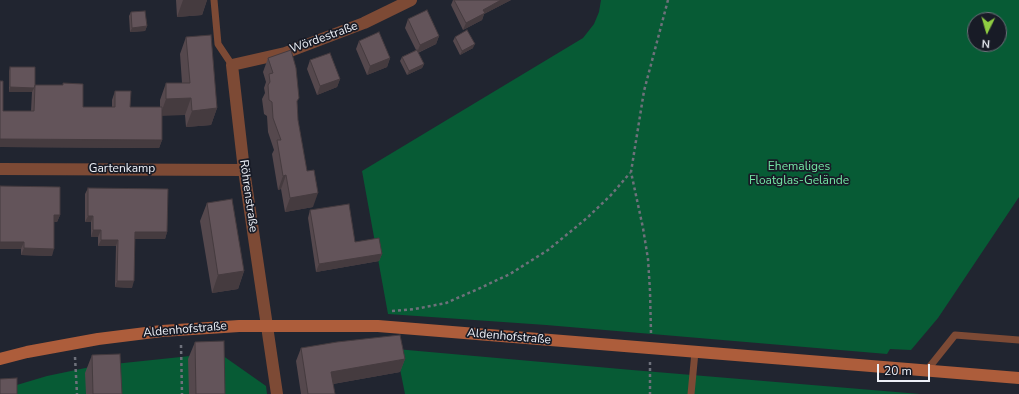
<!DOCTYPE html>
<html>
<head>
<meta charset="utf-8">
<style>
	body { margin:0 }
	#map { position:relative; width:1019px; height:394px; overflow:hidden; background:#212530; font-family:"Nunito Sans",sans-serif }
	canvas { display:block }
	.north { position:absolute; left:967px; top:12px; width:40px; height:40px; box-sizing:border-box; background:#181b26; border:1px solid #6d707a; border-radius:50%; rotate:185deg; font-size:11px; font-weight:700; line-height:16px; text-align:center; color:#edf0f7 }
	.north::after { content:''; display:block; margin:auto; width:14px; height:18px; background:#8fcd42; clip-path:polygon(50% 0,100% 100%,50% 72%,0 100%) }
	.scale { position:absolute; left:877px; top:364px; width:53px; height:18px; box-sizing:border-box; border:2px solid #edf0f7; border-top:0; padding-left:5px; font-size:12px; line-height:14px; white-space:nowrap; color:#edf0f7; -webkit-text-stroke:3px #181b26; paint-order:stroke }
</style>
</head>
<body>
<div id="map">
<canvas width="1019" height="394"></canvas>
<div class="north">N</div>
<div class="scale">20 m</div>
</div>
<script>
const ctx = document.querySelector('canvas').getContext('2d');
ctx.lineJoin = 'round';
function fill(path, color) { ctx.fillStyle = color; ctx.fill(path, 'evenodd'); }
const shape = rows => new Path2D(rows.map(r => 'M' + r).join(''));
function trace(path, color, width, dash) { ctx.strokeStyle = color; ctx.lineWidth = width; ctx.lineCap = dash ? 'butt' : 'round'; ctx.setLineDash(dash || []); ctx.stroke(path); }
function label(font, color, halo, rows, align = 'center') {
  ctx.font = font + ' "Nunito Sans",sans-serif'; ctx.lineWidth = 3.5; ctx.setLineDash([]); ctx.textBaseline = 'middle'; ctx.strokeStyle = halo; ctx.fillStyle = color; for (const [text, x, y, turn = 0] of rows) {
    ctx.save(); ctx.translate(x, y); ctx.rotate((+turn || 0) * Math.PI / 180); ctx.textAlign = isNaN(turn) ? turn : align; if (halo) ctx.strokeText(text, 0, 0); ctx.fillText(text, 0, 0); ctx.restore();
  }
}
const green = shape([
	[601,0,1019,0,1019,197,938,318,911,350,890,349,887,354,546,325,388,314,362,171,583,38,594,24,599,12],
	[975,20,999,20,999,44,975,44],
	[396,349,632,370,920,394,405,394],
	[219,353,266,386,267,394,0,394,0,390,47,376,95,366]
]);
const path = shape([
	[392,311,415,309,446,303,478,289,510,274,548,250,587,218,611,195,630,173],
	[651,333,650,291,648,259,643,228,631,172,644,91,668,0],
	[181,345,182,394],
	[75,357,77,394],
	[650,362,650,394]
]);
const lane = shape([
	[214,0,218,44,232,65],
	[927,370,955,335,1019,340],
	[691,394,695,352]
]);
const street = shape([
	[0,169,244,170],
	[277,394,244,170,232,65,285,53,364,23,411,0]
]);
const secondary = shape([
	[0,359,27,352,98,339,162,331,239,326,378,326,1019,378]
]);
const wall = shape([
	[176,0,207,0,202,15,177,17],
	[453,0,511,0,484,14,482,20,463,30,451,5],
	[131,12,147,26,145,31,130,32,129,16],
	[408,19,439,36,436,44,418,53,424,64,422,68,407,75,400,61,402,57,416,50,405,28],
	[186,37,217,108,211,125,186,127,185,115,162,115,162,140,159,148,0,147,0,81,3,111,31,111,32,92,9,92,9,71,10,67,35,85,63,85,63,83,83,107,112,107,112,100,115,91,130,107,160,107,160,100,166,83,182,83,180,54],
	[455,37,473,48,460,55,453,41],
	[359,41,390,58,387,67,367,75,356,49],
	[268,58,297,104,298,120,313,207,285,212,281,189,278,190,272,154,274,150,268,132,267,116,264,114,262,99,265,93,264,88,266,82,263,72],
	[310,60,340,79,337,87,317,95,307,69],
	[88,188,167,232,165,239,135,239,132,288,115,287,116,246,98,246,98,237,91,237,91,222,85,222,85,194],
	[207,203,244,271,238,289,212,293,200,221],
	[310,210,355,242,382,254,379,261,316,272,308,218],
	[60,215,57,222,54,222,52,256,21,255,21,249,0,249],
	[195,342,225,394,189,394,188,359],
	[301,348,405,359,400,372,333,384,335,394,301,394,296,361],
	[92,355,122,394,86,394,85,373]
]);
const shadedWall = shape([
	[183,0,207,0,202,15,177,17],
	[501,0,511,0,484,14,482,20,463,30,466,23,483,10],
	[147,26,145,31,130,32,132,28],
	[439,36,436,44,417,53,420,45],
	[475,44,473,48,460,55,462,51],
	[390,58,387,67,367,75,370,66],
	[424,64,422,68,407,75,409,71],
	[340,79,337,87,317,95,320,86],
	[10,87,34,88,32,92,9,92],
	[191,98,185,115,160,116,166,99],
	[217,108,211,125,186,127,192,111],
	[0,139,162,140,159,148,0,147],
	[286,175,281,189,278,190,283,176],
	[318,193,313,207,285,212,290,198],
	[54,215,60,215,57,222,52,222],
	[88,216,93,216,91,222,85,222],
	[93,230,101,230,98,237,91,237],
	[135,232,167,232,165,239,133,239],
	[101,240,118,240,116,246,98,246],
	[0,242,24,242,21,249,0,249],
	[24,248,54,249,52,256,21,255],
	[382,254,379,261,316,272,319,264],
	[244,271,238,289,212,293,218,275],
	[117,281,134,281,132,288,115,287],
	[405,359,400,372,327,385,331,372]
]);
const building = shape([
	[454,0,501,0,483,10,485,13,466,23,454,0],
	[427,10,439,36,420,45,408,19,427,10],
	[145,11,147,26,132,28,131,12,145,11],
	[467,30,475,44,462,51,455,37,467,30],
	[379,32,390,58,370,66,359,41,379,32],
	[211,35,217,108,192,111,191,98,166,99,166,83,190,83,186,37,211,35],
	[291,50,296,68,299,98,297,101,298,120,307,171,314,170,318,193,290,198,286,175,283,176,277,140,281,140,273,118,272,102,269,100,268,85,270,82,269,74,273,73,268,58,291,50],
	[417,50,424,64,409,71,402,57,417,50],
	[330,53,340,79,320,86,310,60,330,53],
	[10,67,35,67,35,85,34,88,10,87,10,67],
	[0,81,3,81,3,111,34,111,35,85,63,85,63,83,83,84,83,107,115,107,115,91,131,91,130,107,162,107,162,140,0,139,0,81],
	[0,186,60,187,60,215,54,215,54,249,24,248,24,242,0,242,0,186],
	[88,188,168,189,167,232,135,232,134,281,117,281,118,240,101,240,101,230,93,230,93,216,88,216,88,188],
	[232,199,244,271,218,275,207,203,232,199],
	[349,204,355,242,379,238,382,254,319,264,310,210,349,204],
	[400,335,405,359,331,372,335,394,308,394,301,348,337,342,400,335],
	[224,341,225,394,196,394,195,342,224,341],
	[120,354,122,394,93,394,92,355,120,354],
	[17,378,17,394,0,394,0,379,17,378]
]);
const streetNames = [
	["Wördestraße",324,38,-20],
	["Gartenkamp",122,169],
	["Röhrenstraße",248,196,82],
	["Aldenhofstraße",185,330,-5],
	["Aldenhofstraße",509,337,5]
];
const parkNames = [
	["Ehemaliges",799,167],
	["Floatglas-Gelände",799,181]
];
fill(green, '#075b35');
trace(path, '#6e717b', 2.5, [3, 3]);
trace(lane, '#7d4a35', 7);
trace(street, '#7d4a35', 12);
trace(secondary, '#ad5d3b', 12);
fill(wall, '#55484d');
fill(shadedWall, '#453b3f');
fill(building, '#63545a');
trace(building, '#453b3f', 1);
label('12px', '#edf0f7', '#181b26', streetNames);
label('12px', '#75e7a6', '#181b26', parkNames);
</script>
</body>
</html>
